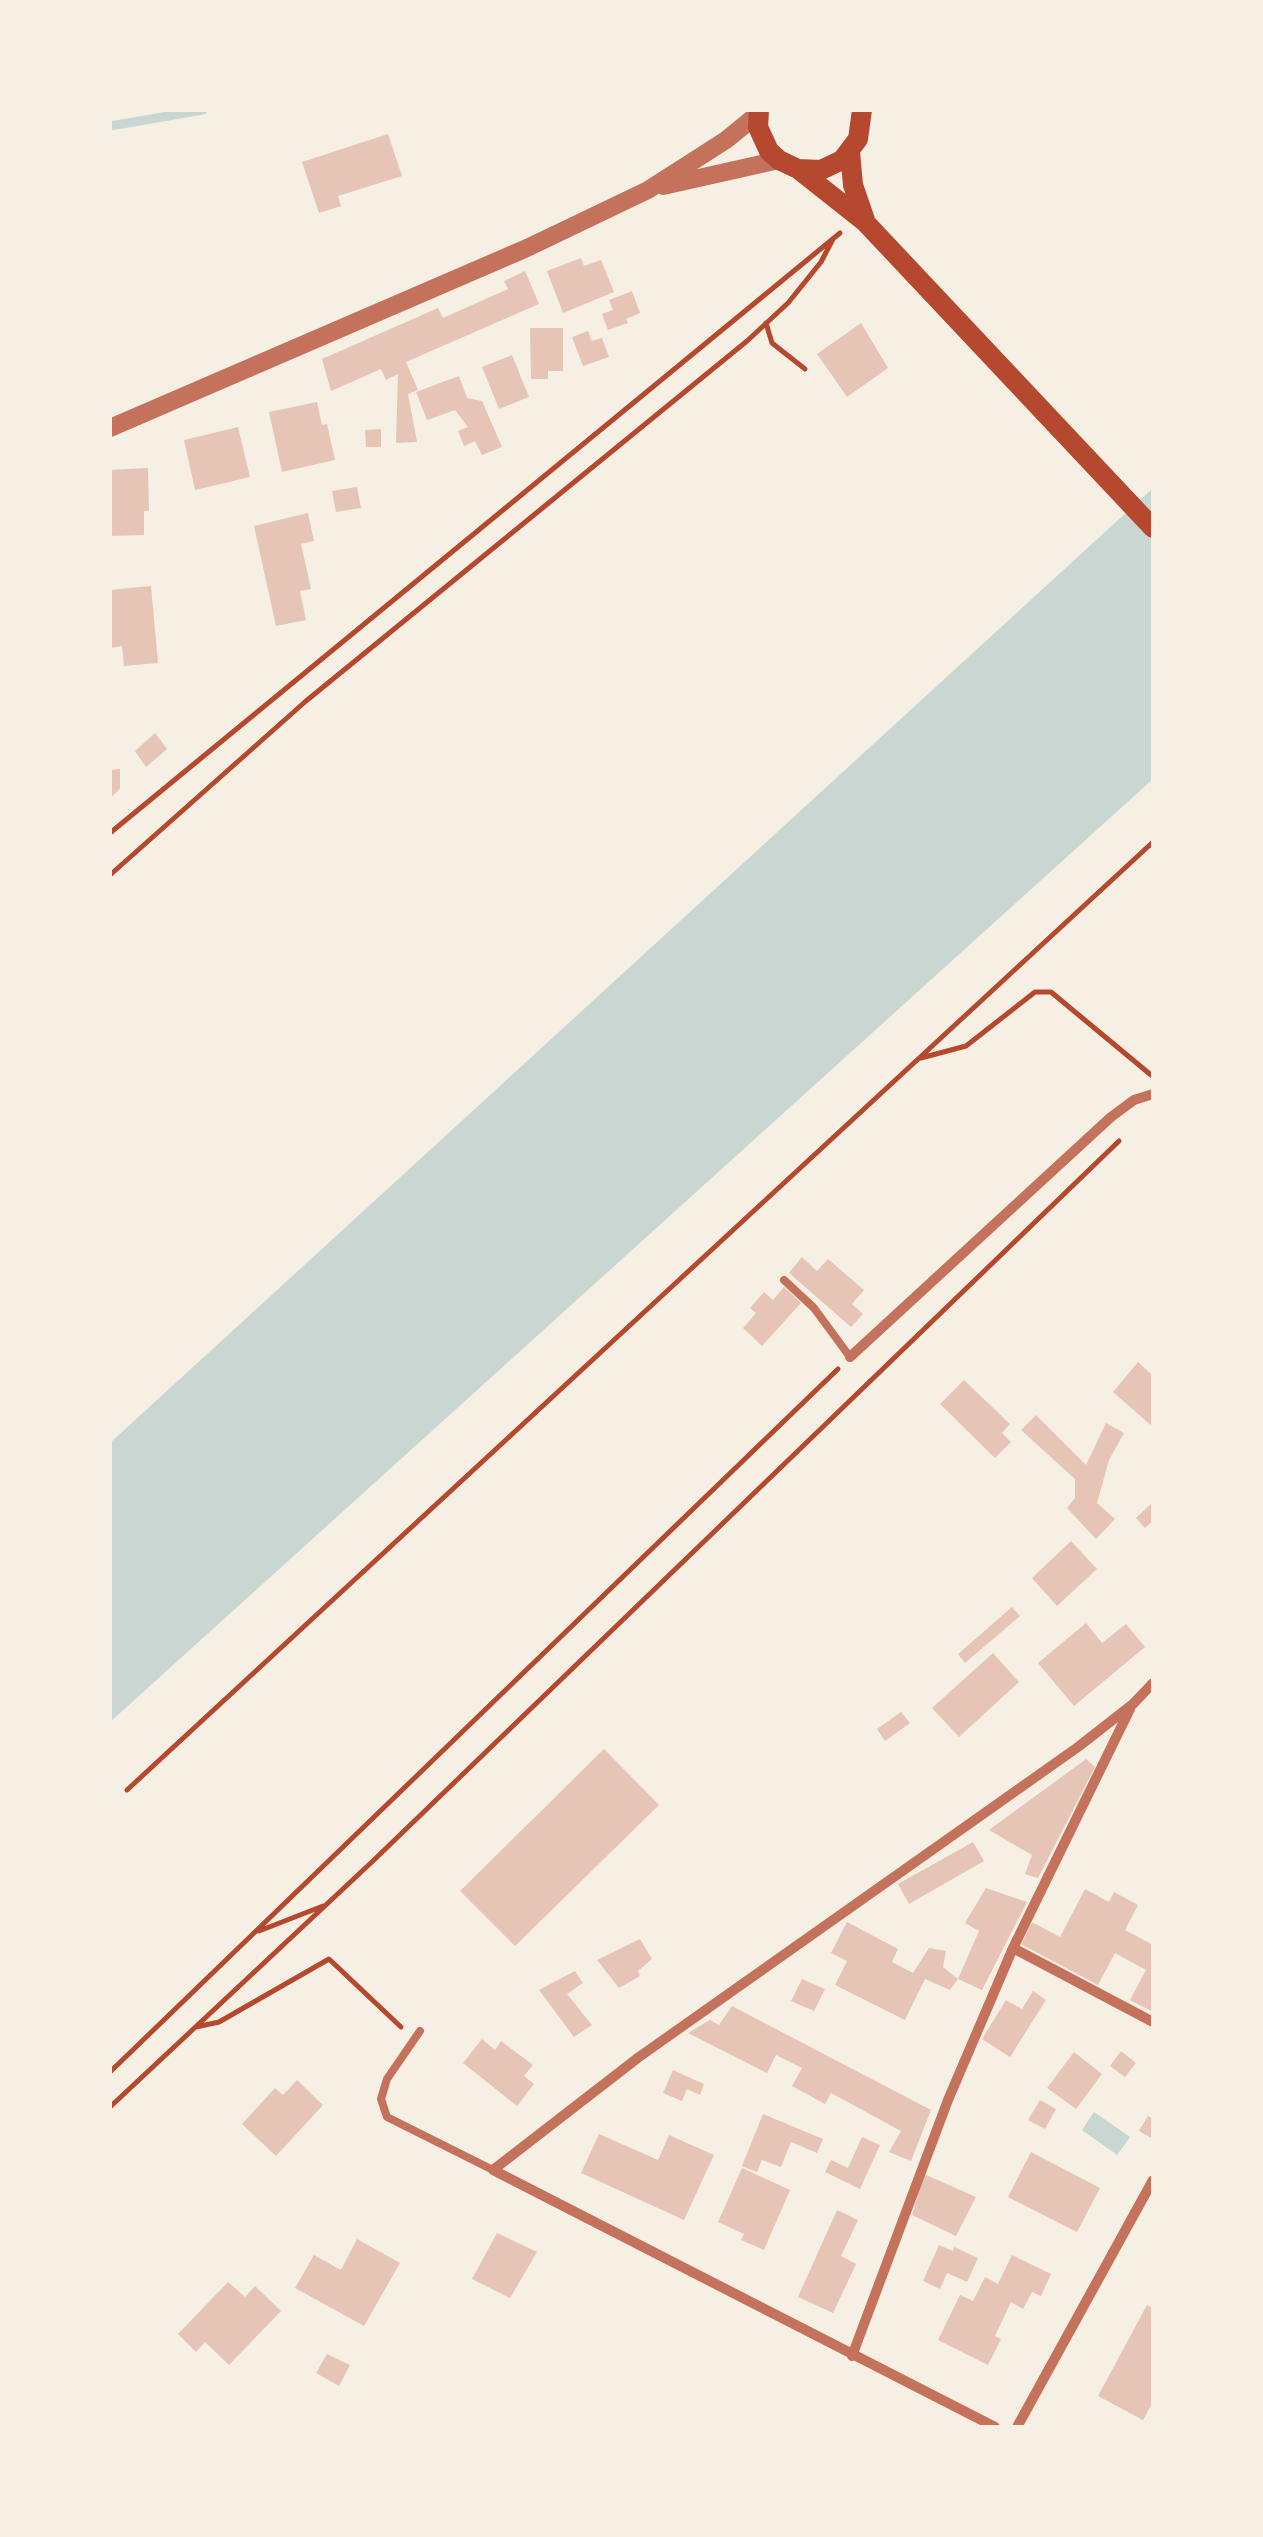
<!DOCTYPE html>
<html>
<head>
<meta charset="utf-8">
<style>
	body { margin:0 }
	#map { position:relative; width:1263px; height:2537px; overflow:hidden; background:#f6efe4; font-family:"Titillium Web",sans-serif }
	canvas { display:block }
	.frame { position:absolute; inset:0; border:112px solid #f6efe4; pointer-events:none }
</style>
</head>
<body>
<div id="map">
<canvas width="1263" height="2537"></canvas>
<div class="frame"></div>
</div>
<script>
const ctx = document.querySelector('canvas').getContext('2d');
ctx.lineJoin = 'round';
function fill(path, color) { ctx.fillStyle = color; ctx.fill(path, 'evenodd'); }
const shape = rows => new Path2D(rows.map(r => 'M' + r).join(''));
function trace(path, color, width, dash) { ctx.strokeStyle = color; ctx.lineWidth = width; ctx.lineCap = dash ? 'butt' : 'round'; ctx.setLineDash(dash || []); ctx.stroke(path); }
const water = shape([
	[1153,488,1153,779,110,1722,110,1443],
	[1094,2112,1130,2137,1117,2155,1082,2130]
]);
const stream = shape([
	[110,126,203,110]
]);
const building = shape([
	[388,134,402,176,338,196,341,206,319,213,302,162],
	[581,258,584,266,601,260,614,292,563,313,547,271],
	[525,271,539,304,406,362,418,390,408,394,417,442,396,443,398,374,386,380,381,369,331,391,322,359,438,308,443,318,508,289,504,281],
	[632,291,640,313,626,319,628,323,608,330,602,314,613,310,609,300],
	[861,323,888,368,847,397,817,354],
	[530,328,563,328,563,371,548,371,548,379,531,379],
	[588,331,592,341,602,338,609,357,583,366,572,337],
	[512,355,529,397,499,409,482,367],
	[459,376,467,398,482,401,502,447,482,455,475,441,464,446,458,431,468,427,455,410,427,420,416,392],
	[317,402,322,425,327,424,335,460,282,472,269,412],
	[238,427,250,477,195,490,184,440],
	[381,429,381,447,366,447,365,430],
	[148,468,149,511,144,511,144,535,110,536,110,470],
	[357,487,361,508,336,512,332,491],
	[308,513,314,541,301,544,311,589,300,591,306,620,276,626,254,526],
	[151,586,158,663,124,666,122,646,110,648,110,590],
	[155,733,167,749,146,767,135,751],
	[120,769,120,789,110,798,110,770],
	[802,1257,817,1271,828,1259,864,1290,852,1304,863,1314,851,1327,789,1273],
	[784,1287,801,1303,762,1346,743,1328,756,1313,750,1308,764,1292,773,1300],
	[1138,1362,1153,1376,1153,1427,1113,1392],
	[964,1380,1010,1424,1002,1433,1011,1442,995,1458,940,1404],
	[1036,1415,1086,1465,1106,1423,1124,1433,1109,1460,1097,1503,1115,1519,1096,1539,1067,1508,1075,1498,1075,1479,1021,1430],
	[1153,1502,1153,1521,1145,1528,1136,1518],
	[1071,1541,1097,1569,1057,1606,1032,1578],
	[1012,1607,1020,1616,965,1663,958,1654],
	[1086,1623,1102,1643,1126,1624,1145,1647,1074,1706,1038,1663],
	[993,1653,1019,1682,959,1737,932,1708],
	[901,1712,910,1723,885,1741,877,1729],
	[604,1749,659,1805,515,1946,460,1891],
	[1086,1759,1095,1767,1038,1878,1025,1874,1032,1855,989,1830],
	[973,1842,984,1861,909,1904,898,1884],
	[986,1888,1027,1902,982,1990,958,1979,979,1931,965,1923],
	[1085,1889,1109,1902,1114,1892,1138,1905,1125,1930,1153,1945,1153,2012,1130,2000,1146,1970,1115,1953,1098,1985,1021,1944,1032,1922,1060,1937],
	[847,1922,898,1949,892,1962,913,1973,929,1948,946,1951,943,1967,958,1979,950,1990,925,1979,905,2020,835,1985,847,1961,831,1953],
	[640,1939,652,1959,638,1971,640,1976,619,1988,597,1960],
	[575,1971,583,1983,567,1994,592,2025,574,2037,539,1990],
	[802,1979,825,1989,814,2011,791,2001],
	[1033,1991,1046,2000,1010,2057,982,2039,1006,2000,1022,2009],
	[732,2006,931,2110,911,2161,889,2152,901,2131,831,2093,825,2104,792,2086,802,2068,776,2055,767,2073,688,2033,710,2020,719,2025],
	[482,2039,495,2050,501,2041,533,2065,524,2076,534,2084,517,2106,463,2063],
	[1121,2051,1136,2063,1125,2077,1110,2066],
	[1074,2052,1102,2074,1076,2109,1047,2088],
	[673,2070,704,2084,700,2095,687,2089,682,2101,663,2093],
	[297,2080,323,2105,276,2156,242,2124,275,2088,283,2095],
	[1040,2100,1056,2109,1045,2129,1028,2120],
	[763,2114,823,2139,817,2153,791,2142,781,2167,762,2160,757,2172,742,2166],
	[1148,2116,1153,2119,1153,2139,1139,2131],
	[599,2134,658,2160,669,2135,714,2155,684,2220,581,2173],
	[862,2137,880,2145,860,2189,825,2172,831,2160,848,2168],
	[1031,2152,1100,2188,1077,2232,1008,2197],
	[742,2168,790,2190,764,2250,741,2240,744,2234,718,2222],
	[924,2174,976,2197,956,2236,912,2215],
	[837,2210,858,2220,841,2256,856,2264,833,2313,798,2297],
	[497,2233,537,2252,510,2298,472,2279],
	[357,2239,400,2263,364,2326,295,2288,314,2255,341,2270],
	[939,2245,953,2251,954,2247,978,2258,967,2282,947,2273,940,2289,923,2281],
	[1012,2255,1051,2274,1041,2296,1032,2292,1023,2309,1011,2302,995,2336,1001,2339,988,2365,938,2340,960,2295,973,2301,985,2277,998,2284],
	[228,2282,245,2297,255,2286,281,2311,229,2365,205,2342,196,2352,178,2334],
	[1147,2305,1153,2308,1153,2402,1143,2420,1098,2396],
	[327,2354,350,2365,339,2386,316,2373]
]);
const path = shape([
	[766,323,772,343,805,369],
	[110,833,840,233],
	[110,875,306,701,747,341,788,303,821,262,833,239],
	[921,1058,966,1046,1035,992,1051,992,1151,1075],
	[127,1790,1153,842],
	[259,1931,323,1906],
	[196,2027,219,2022,329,1959,401,2027],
	[110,2072,838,1369],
	[110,2107,375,1859,1119,1141]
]);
const service = shape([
	[784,1280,814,1308,850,1357],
	[420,2031,387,2079,381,2099,387,2117,493,2170]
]);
const minor = shape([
	[850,1357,1111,1117,1134,1100,1153,1094],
	[1013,1948,1153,2022],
	[852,2356,948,2100,1013,1948,1130,1709],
	[995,2427,493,2170,639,2057,1078,1747,1133,1704,1153,1683],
	[1017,2427,1153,2180]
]);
const tertiary = shape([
	[663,186,779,160],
	[110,428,527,248,648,190,726,140,758,114]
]);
const secondary = shape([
	[759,110,758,127,769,151,779,160,798,169,865,222,1153,528],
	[850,152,853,185,865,220],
	[798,169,821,170,842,160,858,139,862,110]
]);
fill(water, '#c9d6d2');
trace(stream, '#c9d6d2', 9);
fill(building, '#e6c5b7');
trace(path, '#b5482f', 5);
trace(service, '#c5725c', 8);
trace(minor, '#c5725c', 10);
trace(tertiary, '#c5725c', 18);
trace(secondary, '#b5482f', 20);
</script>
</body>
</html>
